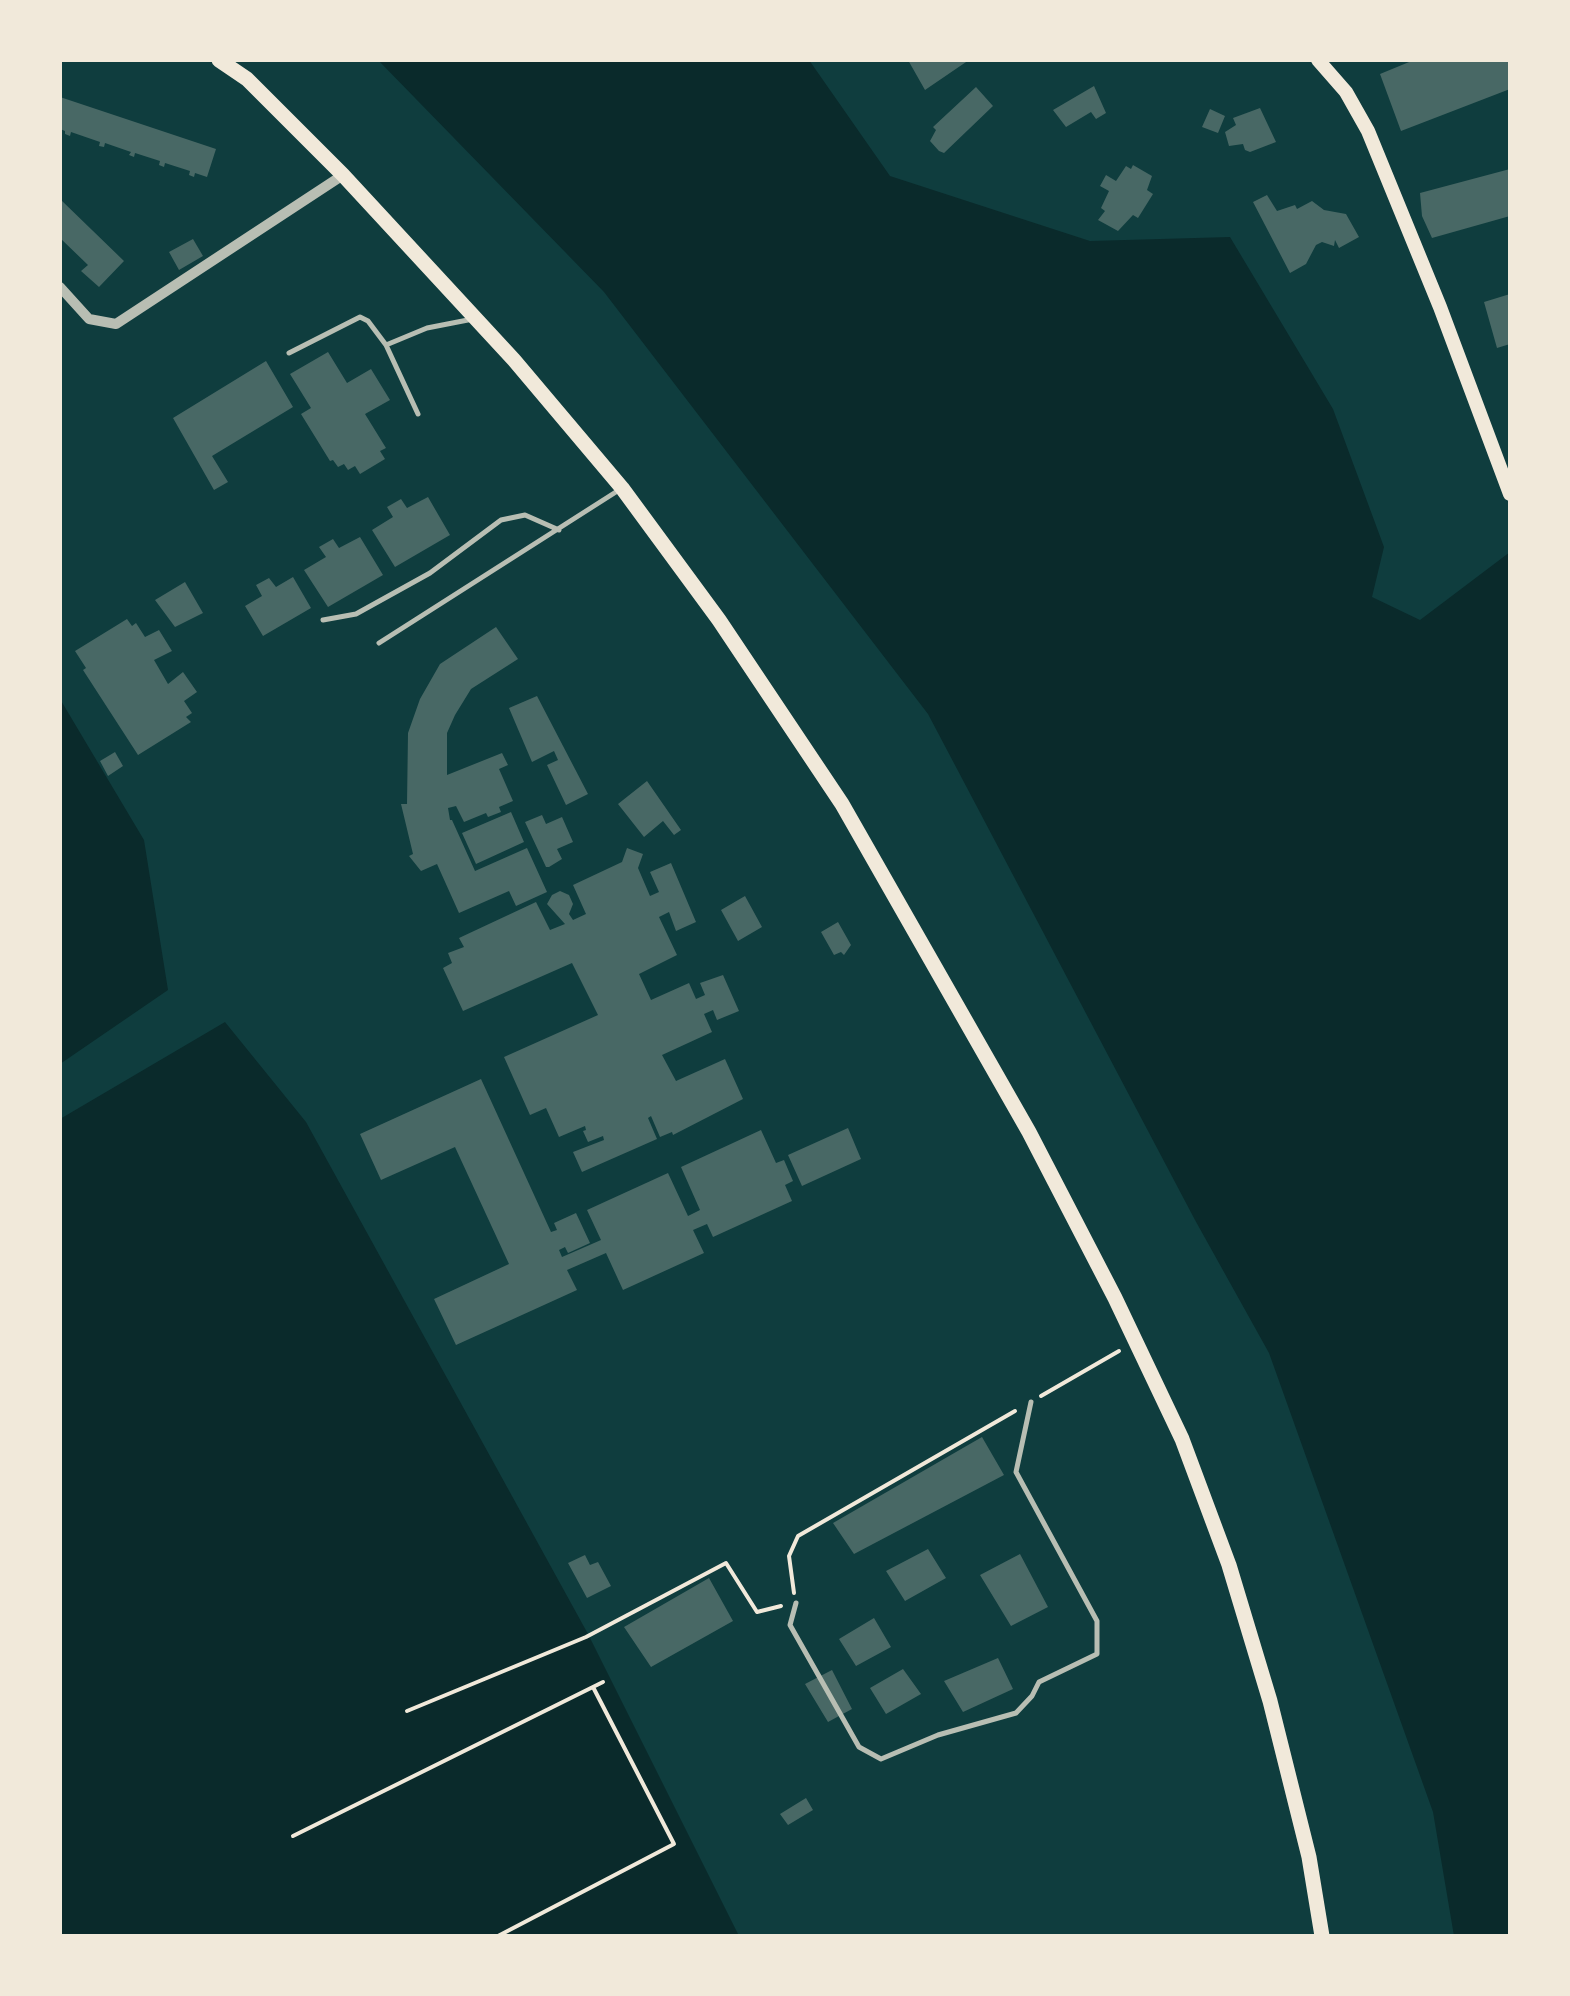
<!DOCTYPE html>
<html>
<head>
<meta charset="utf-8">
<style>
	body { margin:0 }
	#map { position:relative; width:1570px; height:1996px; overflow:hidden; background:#0f3d3e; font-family:"PT Sans Narrow",sans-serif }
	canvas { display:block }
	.frame { position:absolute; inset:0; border:62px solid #f1e9da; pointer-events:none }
</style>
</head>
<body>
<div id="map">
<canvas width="1570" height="1996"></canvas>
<div class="frame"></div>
</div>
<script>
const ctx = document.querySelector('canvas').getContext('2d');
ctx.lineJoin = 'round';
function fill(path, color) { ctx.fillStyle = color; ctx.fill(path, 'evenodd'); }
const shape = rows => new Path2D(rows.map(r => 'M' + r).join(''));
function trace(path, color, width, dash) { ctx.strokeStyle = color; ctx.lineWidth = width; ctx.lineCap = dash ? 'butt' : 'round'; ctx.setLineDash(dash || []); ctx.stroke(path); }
const water = shape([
	[378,60,809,60,890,176,1090,241,1230,237,1333,409,1384,547,1372,597,1420,620,1510,552,1510,1936,1454,1936,1433,1812,1269,1353,1195,1220,928,714,604,292],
	[60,699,144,840,168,990,60,1064],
	[225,1022,306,1122,588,1634,739,1936,60,1936,60,1119]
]);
const building = shape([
	[908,60,969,60,925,90],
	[1414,60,1510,60,1510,89,1401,131,1380,74],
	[1094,86,1106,113,1096,119,1091,112,1066,127,1053,110],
	[976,87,993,106,944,153,939,151,930,141,936,130,933,127],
	[60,97,216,149,207,177,195,173,194,177,189,175,190,171,165,163,164,167,159,165,160,161,135,153,134,157,129,155,131,152,105,143,104,147,99,146,100,142,71,132,70,136,65,134,65,131,60,129],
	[1260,108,1276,142,1250,152,1245,150,1243,144,1229,146,1225,132,1236,125,1233,118],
	[1210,109,1225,116,1218,133,1202,127],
	[1133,165,1152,176,1147,190,1153,194,1138,218,1133,215,1118,231,1098,220,1105,211,1101,208,1109,191,1100,186,1106,175,1116,181,1126,166,1131,169],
	[1510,169,1510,216,1432,238,1422,216,1420,193],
	[1267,195,1277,211,1295,205,1297,209,1312,201,1324,210,1346,214,1359,237,1339,248,1335,240,1334,246,1322,242,1316,245,1306,264,1290,273,1253,202],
	[60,199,124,261,99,287,81,271,88,265,60,238],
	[193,239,203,256,179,270,169,252],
	[1510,294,1510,344,1497,348,1484,302],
	[328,352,347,383,371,369,390,400,365,414,386,448,380,451,385,459,360,474,355,466,348,470,344,464,338,467,333,460,330,461,301,414,311,408,290,374],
	[266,361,293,407,212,456,228,482,214,490,173,418],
	[428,497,450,535,395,567,372,530,393,517,387,507,401,499,407,508],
	[360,537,383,575,328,607,304,570,326,557,319,547,333,539,339,548],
	[293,577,311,608,263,636,245,606,262,596,256,585,269,578,276,587],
	[185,582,203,613,175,627,155,600],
	[127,619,132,626,136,623,145,637,159,630,172,651,154,660,168,684,183,672,197,692,184,701,192,713,186,717,191,722,138,755,83,670,86,668,75,651],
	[496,627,518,659,471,689,455,715,447,733,447,775,502,753,508,765,499,769,513,801,499,807,501,812,488,817,486,813,464,822,456,806,448,808,450,820,452,820,475,871,527,848,547,892,516,906,509,891,459,913,437,864,421,871,409,856,413,854,401,804,407,804,408,733,420,699,440,664],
	[537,696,588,794,566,805,547,765,558,760,554,751,532,762,509,708],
	[115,752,123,766,108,776,100,761],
	[647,781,681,830,674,835,663,821,644,837,618,804],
	[511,812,524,842,476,864,462,833],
	[542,815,546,824,562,817,573,842,557,849,562,859,549,867,546,867,525,822],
	[627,848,643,854,638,868,650,896,659,892,650,872,671,863,696,922,676,931,669,912,659,917,677,955,639,974,651,1000,689,983,696,999,705,995,700,983,723,975,739,1011,717,1020,713,1010,704,1014,712,1032,662,1055,676,1081,725,1059,743,1099,673,1135,672,1132,660,1137,651,1116,648,1118,657,1139,582,1172,573,1152,604,1140,603,1136,588,1142,583,1131,586,1130,585,1126,559,1137,546,1108,530,1115,504,1057,598,1015,572,963,463,1011,443,968,452,963,448,953,464,947,459,938,536,902,550,930,565,924,547,904,552,895,560,891,569,895,573,904,569,914,573,920,586,914,573,885,622,862],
	[745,896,762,927,738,941,721,910],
	[838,922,851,945,844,955,841,952,834,955,821,932],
	[481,1079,551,1232,557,1230,554,1223,576,1213,590,1243,568,1253,565,1247,559,1250,562,1257,601,1240,587,1210,668,1173,688,1216,700,1210,681,1167,761,1130,776,1163,784,1160,793,1181,785,1185,792,1201,713,1237,707,1224,693,1230,704,1253,623,1290,606,1253,567,1270,577,1290,456,1345,434,1299,509,1264,455,1147,381,1180,360,1134],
	[848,1128,861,1159,802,1186,788,1155],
	[982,1437,1004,1475,854,1554,833,1523],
	[928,1549,946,1578,905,1601,886,1571],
	[1020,1554,1048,1607,1011,1626,980,1575],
	[585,1555,590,1565,598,1562,611,1586,587,1598,568,1563],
	[709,1578,733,1621,651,1667,624,1627],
	[874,1618,891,1647,856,1666,839,1639],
	[998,1658,1013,1689,963,1712,944,1681],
	[903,1669,921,1694,886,1714,870,1688],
	[832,1670,852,1709,828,1722,805,1684],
	[806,1798,813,1810,788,1825,780,1814]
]);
const path = shape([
	[1041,1396,1119,1351],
	[794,1593,789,1556,798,1536,1015,1411],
	[407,1711,586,1637,726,1563,757,1612,781,1606],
	[293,1836,603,1682],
	[498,1936,674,1844,593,1687]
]);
const service = shape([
	[289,353,360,317,368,321,386,345],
	[418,414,386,345,427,328,473,319],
	[323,620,356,614,430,573,501,520,525,515,559,530],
	[379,643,619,490],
	[796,1603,790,1625,859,1747,881,1759,938,1735,1016,1713,1032,1696,1039,1682,1097,1654,1097,1621,1016,1472,1031,1402]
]);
const minor = shape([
	[60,287,89,319,116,324,343,175]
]);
const secondary = shape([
	[1318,60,1346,92,1368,131,1440,307,1510,494]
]);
const primary = shape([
	[219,60,247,79,343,175,514,360,622,488,719,620,842,804,1029,1132,1115,1298,1182,1439,1229,1565,1270,1701,1309,1857,1322,1936]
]);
fill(water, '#0a2a2b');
fill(building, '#486865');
trace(path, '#f1e9da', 4);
trace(service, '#b8beb3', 5);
trace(minor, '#b8beb3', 10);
trace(secondary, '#f1e9da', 14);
trace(primary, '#f1e9da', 15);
</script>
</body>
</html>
